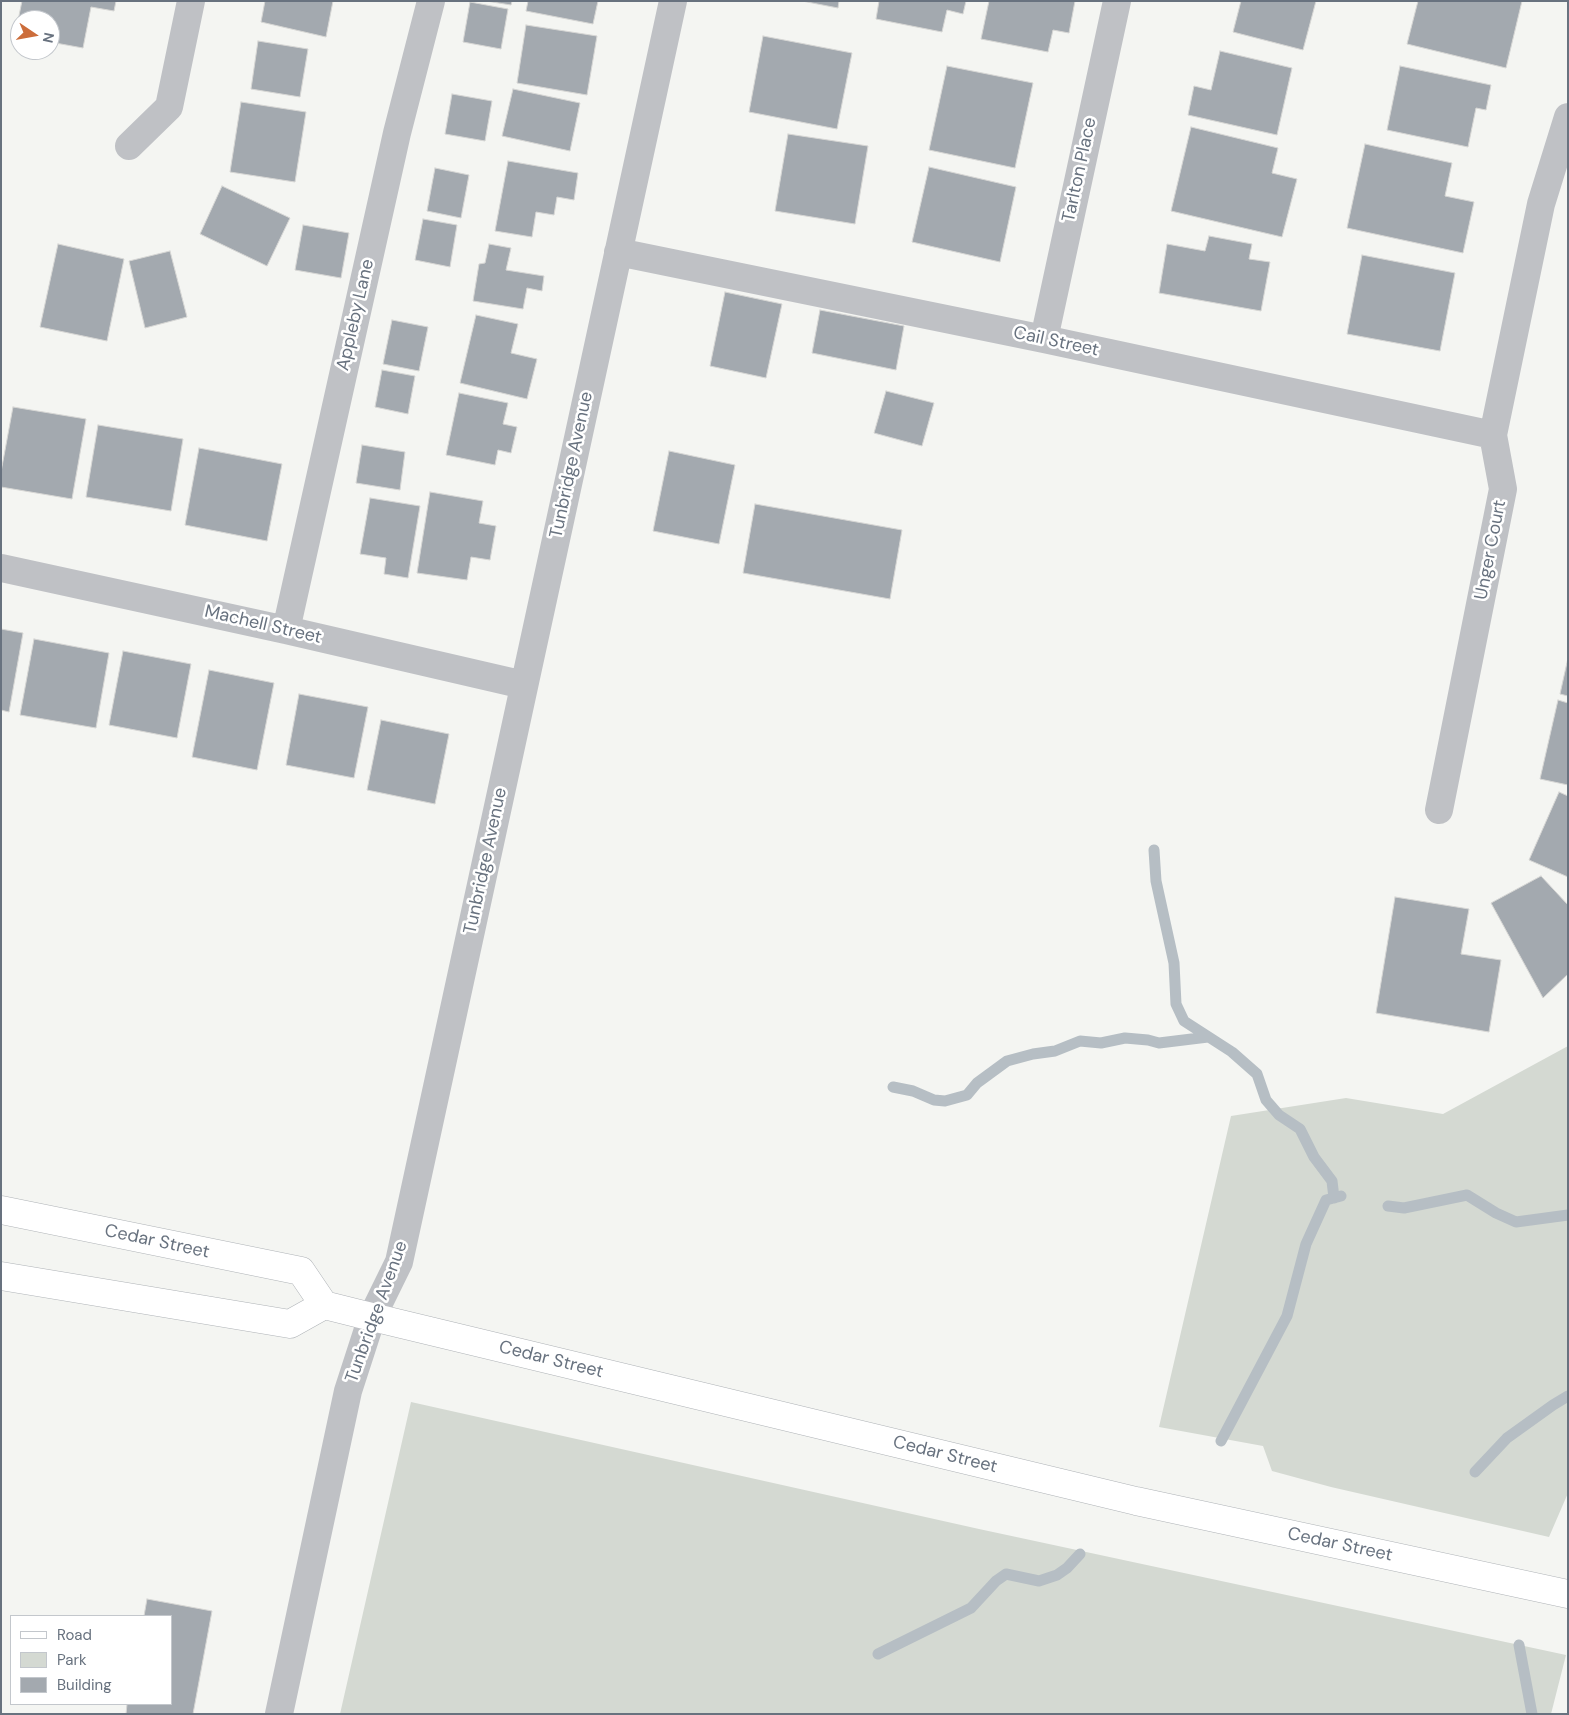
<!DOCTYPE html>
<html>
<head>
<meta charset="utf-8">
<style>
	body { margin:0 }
	#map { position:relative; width:1569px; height:1715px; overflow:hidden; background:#f4f5f2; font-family:"DM Sans",sans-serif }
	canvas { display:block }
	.frame { position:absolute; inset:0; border:2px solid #68727f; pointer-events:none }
	.legend { position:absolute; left:10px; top:1615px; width:162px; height:90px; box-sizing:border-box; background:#fff; border:1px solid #c3c7cc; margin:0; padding:6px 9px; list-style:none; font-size:15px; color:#68727f }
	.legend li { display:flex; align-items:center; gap:10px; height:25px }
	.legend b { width:25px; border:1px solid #c3c7cc }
	.north { position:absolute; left:10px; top:10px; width:50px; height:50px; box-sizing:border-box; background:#fff; border:1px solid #c3c7cc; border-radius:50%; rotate:102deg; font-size:14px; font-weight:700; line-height:20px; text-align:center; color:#68727f }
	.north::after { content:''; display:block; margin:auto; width:18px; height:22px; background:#cc6d3b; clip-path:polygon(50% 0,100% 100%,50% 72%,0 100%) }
</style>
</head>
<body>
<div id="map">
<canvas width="1569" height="1715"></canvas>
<div class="frame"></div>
<ul class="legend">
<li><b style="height:6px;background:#fff"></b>Road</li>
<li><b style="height:14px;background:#d4d9d2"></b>Park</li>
<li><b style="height:14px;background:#a3a9af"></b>Building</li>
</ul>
<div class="north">N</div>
</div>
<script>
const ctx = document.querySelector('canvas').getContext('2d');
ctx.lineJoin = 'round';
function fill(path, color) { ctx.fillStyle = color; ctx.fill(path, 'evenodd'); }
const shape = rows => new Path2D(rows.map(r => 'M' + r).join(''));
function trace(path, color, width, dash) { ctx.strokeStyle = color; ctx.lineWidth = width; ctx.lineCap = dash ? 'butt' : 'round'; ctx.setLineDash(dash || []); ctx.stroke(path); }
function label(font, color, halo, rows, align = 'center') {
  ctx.font = font + ' "DM Sans",sans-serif'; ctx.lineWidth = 5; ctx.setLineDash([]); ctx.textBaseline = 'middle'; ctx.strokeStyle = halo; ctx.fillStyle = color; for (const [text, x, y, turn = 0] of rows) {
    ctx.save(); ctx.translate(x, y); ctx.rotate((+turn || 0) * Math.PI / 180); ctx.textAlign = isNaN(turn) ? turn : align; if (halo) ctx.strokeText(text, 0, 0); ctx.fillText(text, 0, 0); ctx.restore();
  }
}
const green = shape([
	[1568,1046,1568,1493,1549,1537,1331,1487,1272,1471,1263,1446,1159,1427,1231,1116,1346,1098,1443,1114],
	[411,1402,979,1529,1566,1655,1551,1714,340,1714]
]);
const stream = shape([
	[1154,850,1156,881,1174,963,1176,1004,1184,1021,1232,1052,1257,1074,1266,1100,1279,1115,1300,1129,1314,1157,1332,1181,1334,1198],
	[893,1087,913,1091,934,1100,945,1101,967,1095,977,1083,1007,1061,1033,1054,1055,1051,1080,1041,1101,1043,1125,1038,1148,1040,1159,1043,1208,1037],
	[1388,1206,1404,1208,1467,1195,1496,1213,1516,1222,1568,1215],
	[1221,1441,1287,1316,1306,1244,1326,1200,1341,1196],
	[1475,1472,1507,1438,1553,1405,1568,1396],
	[1519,1645,1532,1714],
	[878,1654,971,1608,996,1581,1006,1574,1039,1581,1057,1575,1067,1568,1080,1554]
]);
const building = shape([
	[22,1,116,1,114,11,91,7,83,48,50,42,50,20,20,20,20,36,15,35,22,1],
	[265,1,333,1,326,37,261,22,265,1],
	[486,1,512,1,511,5,486,1],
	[528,1,598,1,593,24,526,11,528,1],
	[802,1,839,1,838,8,802,1],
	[879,1,966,1,963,14,947,10,942,32,876,19,879,1],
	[989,1,1075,1,1069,33,1053,30,1048,52,981,39,989,1],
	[1241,1,1316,1,1303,50,1233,32,1241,1],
	[1418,1,1522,1,1506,68,1407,44,1418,1],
	[470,2,508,9,501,49,463,42,470,2],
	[526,25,597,36,587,95,517,83,526,25],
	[763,36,852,53,837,129,749,112,763,36],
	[258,41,308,49,300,97,251,89,258,41],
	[1220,51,1292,68,1277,135,1188,115,1194,86,1211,90,1220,51],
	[947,66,1033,83,1015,168,929,150,947,66],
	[1400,66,1491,85,1486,110,1476,108,1468,147,1387,130,1400,66],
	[513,89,580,103,570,151,502,136,513,89],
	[452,94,492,101,485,141,445,134,452,94],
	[241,102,306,112,295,182,230,172,241,102],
	[1191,127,1278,148,1272,173,1297,179,1282,237,1171,211,1191,127],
	[788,134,868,146,855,224,775,211,788,134],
	[1365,144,1452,163,1445,196,1474,202,1463,253,1347,228,1365,144],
	[508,161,578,173,574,200,557,197,554,215,536,212,532,237,495,231,508,161],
	[929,167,1016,187,1000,262,912,242,929,167],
	[435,168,469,175,461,218,427,211,435,168],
	[222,186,290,218,267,266,200,234,222,186],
	[423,219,457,225,450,267,415,260,423,219],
	[303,225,349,233,341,278,295,270,303,225],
	[1209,236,1252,244,1249,259,1270,262,1261,311,1159,293,1167,244,1205,251,1209,236],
	[58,244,124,259,107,341,40,327,58,244],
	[489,244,511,248,506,270,544,276,542,291,527,288,523,309,473,301,479,264,485,263,489,244],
	[170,251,187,317,145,328,129,261,170,251],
	[1362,255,1455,273,1440,351,1347,334,1362,255],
	[725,292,782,304,766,378,710,366,725,292],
	[820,310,904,326,896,370,812,353,820,310],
	[476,315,518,324,511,353,537,359,527,399,460,383,476,315],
	[392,320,428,327,419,371,383,364,392,320],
	[382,370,415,376,408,414,375,407,382,370],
	[886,391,934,403,922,446,874,433,886,391],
	[459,393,508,403,503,424,517,427,511,453,498,450,495,465,446,455,459,393],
	[13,407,86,419,72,499,1,487,1,472,13,407],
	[98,425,183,439,171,511,86,497,98,425],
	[362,445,405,452,400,490,356,483,362,445],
	[199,448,282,464,267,541,185,525,199,448],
	[669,451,735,465,719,544,653,531,669,451],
	[430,492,483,501,479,523,496,526,490,560,471,557,467,580,417,573,430,492],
	[370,498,420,506,408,578,384,574,386,558,360,554,370,498],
	[755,504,902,530,890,599,743,573,755,504],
	[1,629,23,633,9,712,1,710,1,629],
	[34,639,109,653,96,728,20,715,34,639],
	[123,651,191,664,177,738,109,725,123,651],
	[1568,658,1568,696,1560,694,1568,658],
	[209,670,274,683,257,770,192,757,209,670],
	[299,694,368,707,354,778,286,765,299,694],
	[1558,700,1568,703,1568,785,1540,779,1558,700],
	[381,720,449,734,435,804,367,790,381,720],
	[1559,792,1568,796,1568,877,1529,860,1559,792],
	[1541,876,1568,905,1568,974,1543,998,1491,903,1541,876],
	[1395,897,1469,909,1461,954,1501,960,1489,1032,1376,1013,1395,897],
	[147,1599,212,1611,193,1714,126,1714,127,1704,171,1704,171,1616,144,1616,147,1599]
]);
const street = shape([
	[129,146,169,107,191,1],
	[618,252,1044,339,1493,435],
	[1044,339,1117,1],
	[1,568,286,630,524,685],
	[286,630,397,133,431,1],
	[1439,810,1503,489,1493,435,1541,204,1568,117],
	[279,1714,348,1391,372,1317,399,1262,673,1]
]);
const secondary = shape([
	[1,1210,301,1271,324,1305,372,1317,1136,1501,1568,1594],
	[1,1276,290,1324,324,1305]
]);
const streetNames = [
	["Tarlton Place",1080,170,-78],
	["Appleby Lane",356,315,-77],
	["Cail Street",1056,342,12],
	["Tunbridge Avenue",572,465,-78],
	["Unger Court",1491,550,-79],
	["Machell Street",263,625,13],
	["Tunbridge Avenue",486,861,-78],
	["Cedar Street",157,1242,12],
	["Tunbridge Avenue",377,1312,-70],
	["Cedar Street",551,1360,14],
	["Cedar Street",945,1455,14],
	["Cedar Street",1340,1545,12]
];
fill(green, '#d4d9d2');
trace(stream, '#b6bec4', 11);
fill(building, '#a3a9af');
trace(building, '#d6d6d4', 1);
trace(secondary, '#afb3b7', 29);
trace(street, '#bfc1c5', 28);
trace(secondary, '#fff', 28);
label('18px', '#68727f', '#fff', streetNames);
</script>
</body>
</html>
